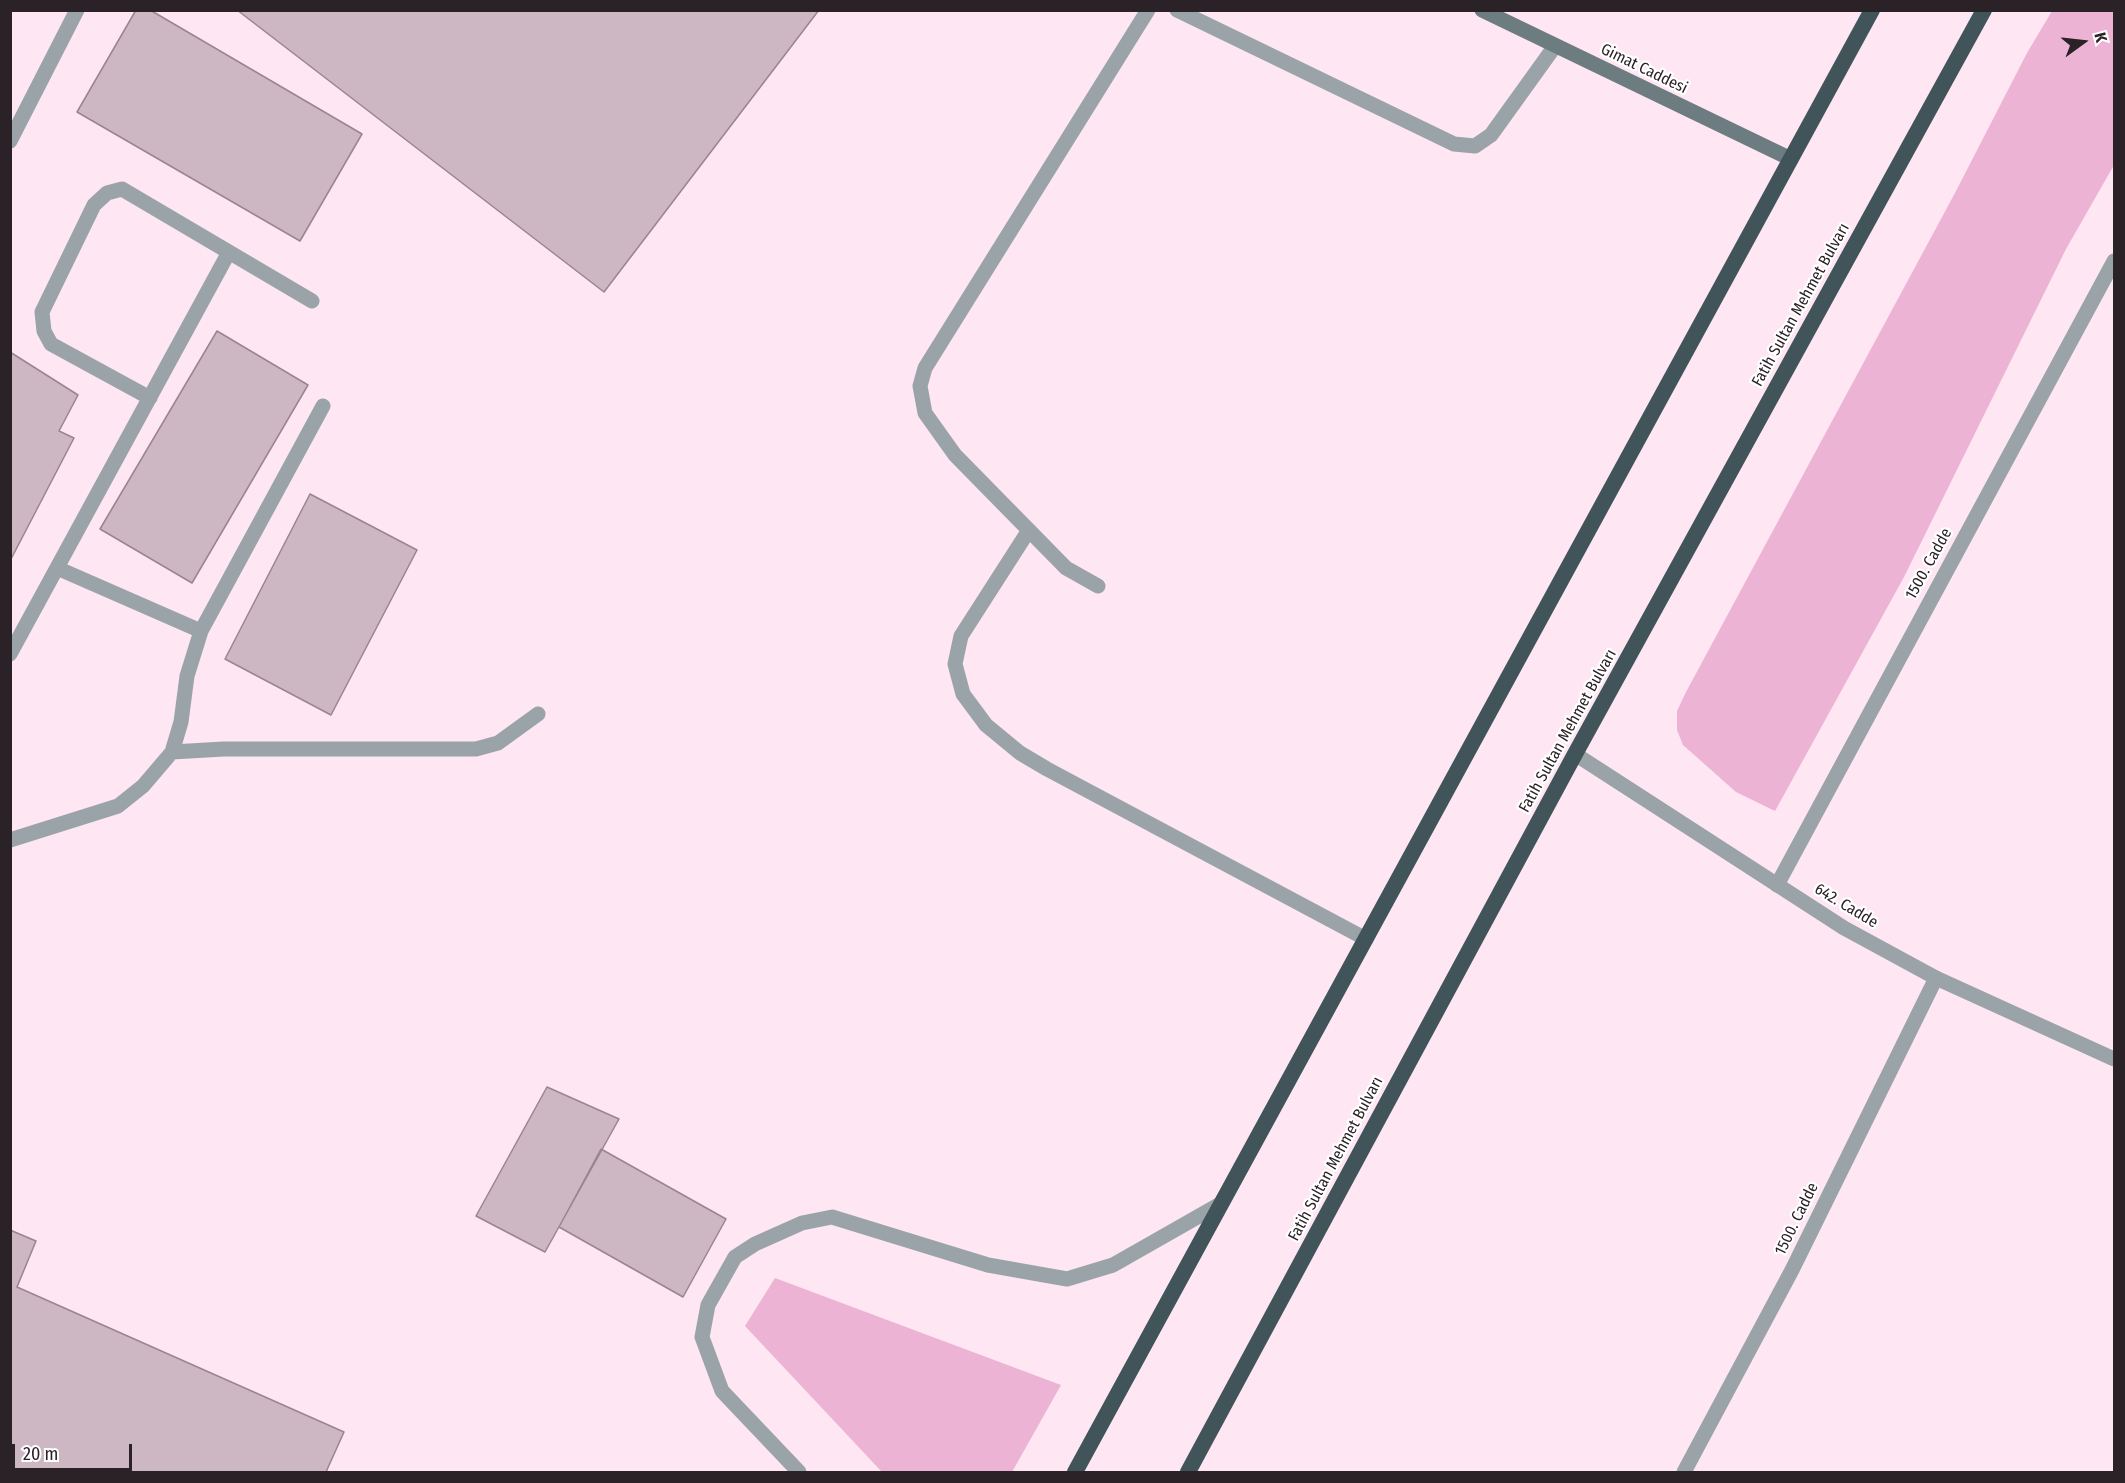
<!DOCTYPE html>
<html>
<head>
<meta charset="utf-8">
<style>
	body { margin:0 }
	#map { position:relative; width:2125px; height:1483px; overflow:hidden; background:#fef5fa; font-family:"Fira Sans Condensed",sans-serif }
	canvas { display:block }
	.frame { position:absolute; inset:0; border:12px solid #2b2227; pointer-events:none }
	.north { position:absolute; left:2053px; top:12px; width:60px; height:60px; -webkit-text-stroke:4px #fff; paint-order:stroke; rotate:75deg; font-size:16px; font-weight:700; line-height:24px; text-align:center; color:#2b2227 }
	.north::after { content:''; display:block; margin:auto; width:21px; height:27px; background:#2b2227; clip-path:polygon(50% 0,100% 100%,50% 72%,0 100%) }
	.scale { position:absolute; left:12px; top:1444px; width:120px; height:27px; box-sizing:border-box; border:3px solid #2b2227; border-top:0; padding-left:8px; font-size:18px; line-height:21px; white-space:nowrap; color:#2b2227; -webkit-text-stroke:4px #fff; paint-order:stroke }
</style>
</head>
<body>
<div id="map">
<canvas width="2125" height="1483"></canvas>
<div class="frame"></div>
<div class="north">K</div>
<div class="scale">20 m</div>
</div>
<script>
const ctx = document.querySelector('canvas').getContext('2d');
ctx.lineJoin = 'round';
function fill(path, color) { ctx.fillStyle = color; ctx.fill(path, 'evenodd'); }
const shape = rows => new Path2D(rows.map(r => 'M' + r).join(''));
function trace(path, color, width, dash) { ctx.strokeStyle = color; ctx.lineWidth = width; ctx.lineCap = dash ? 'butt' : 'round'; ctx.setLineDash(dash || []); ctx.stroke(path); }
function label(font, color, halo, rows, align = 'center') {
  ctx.font = font + ' "Fira Sans Condensed",sans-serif'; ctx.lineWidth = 4.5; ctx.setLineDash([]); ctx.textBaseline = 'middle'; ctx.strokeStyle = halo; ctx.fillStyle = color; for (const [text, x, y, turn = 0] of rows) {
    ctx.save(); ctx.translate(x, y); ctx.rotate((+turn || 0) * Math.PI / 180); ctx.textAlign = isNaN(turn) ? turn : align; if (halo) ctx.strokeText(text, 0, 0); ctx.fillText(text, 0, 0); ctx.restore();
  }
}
const built = shape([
	[10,11,2114,11,2114,1472,11,1472]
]);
const green = shape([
	[2052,11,2114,11,2114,165,2066,249,1904,577,1775,811,1736,792,1683,745,1677,730,1677,711,1686,692,1955,193,2027,53],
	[775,1278,1061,1385,1012,1472,882,1472,745,1326]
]);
const building = shape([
	[136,10,150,10,362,134,300,241,77,112,136,10],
	[237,10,819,10,604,292,237,10],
	[217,331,308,385,192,583,100,529,217,331],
	[10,352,78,395,59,431,74,438,10,561,10,352],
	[310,494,417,550,331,715,225,659,310,494],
	[547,1087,619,1119,545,1252,476,1216,547,1087],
	[601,1149,726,1219,683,1297,559,1227,601,1149],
	[10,1230,36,1241,17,1287,344,1432,326,1472,10,1472,10,1230]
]);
const service = shape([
	[1177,10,1454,144,1475,146,1491,135,1555,46],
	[150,398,51,344,44,331,42,312,94,205,107,193,122,189,312,301],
	[1029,530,961,636,955,664,963,694,986,725,1020,753,1047,769,1366,939],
	[1098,586,1066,568,955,455,925,413,920,386,925,368,1148,10],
	[201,631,323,406],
	[10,654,229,252],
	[172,752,224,749,476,749,498,743,538,714],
	[10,840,118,806,143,786,172,752,181,722,187,676,201,631,57,568],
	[799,1472,722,1391,702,1337,708,1305,735,1257,755,1244,802,1223,832,1217,988,1265,1067,1279,1113,1265,1222,1203]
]);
const minor = shape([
	[10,141,77,10],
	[1777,885,2114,261],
	[1936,978,2114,1059]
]);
const tertiary = shape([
	[1575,754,1844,928,1936,978,1792,1270,1684,1472]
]);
const secondary = shape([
	[1482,10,1791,159]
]);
const trunk = shape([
	[1075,1472,1872,10],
	[1188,1472,1575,754,1984,10]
]);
const streetNames = [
	["Gimat Caddesi",1644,69,26],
	["Fatih Sultan Mehmet Bulvarı",1801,305,-61],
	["1500. Cadde",1929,564,-61],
	["Fatih Sultan Mehmet Bulvarı",1568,731,-61],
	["642. Cadde",1846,906,31],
	["Fatih Sultan Mehmet Bulvarı",1336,1159,-62],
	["1500. Cadde",1797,1219,-64]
];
fill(built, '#fee6f3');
fill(green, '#edb3d4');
fill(building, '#cdb7c3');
trace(building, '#998590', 1.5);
trace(service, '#9aa4a8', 15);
trace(minor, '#9aa4a8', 15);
trace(tertiary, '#9aa4a8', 15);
trace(secondary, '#6c7c81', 15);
trace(trunk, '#40545a', 16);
label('16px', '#2b2227', '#fff', streetNames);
</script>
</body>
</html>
